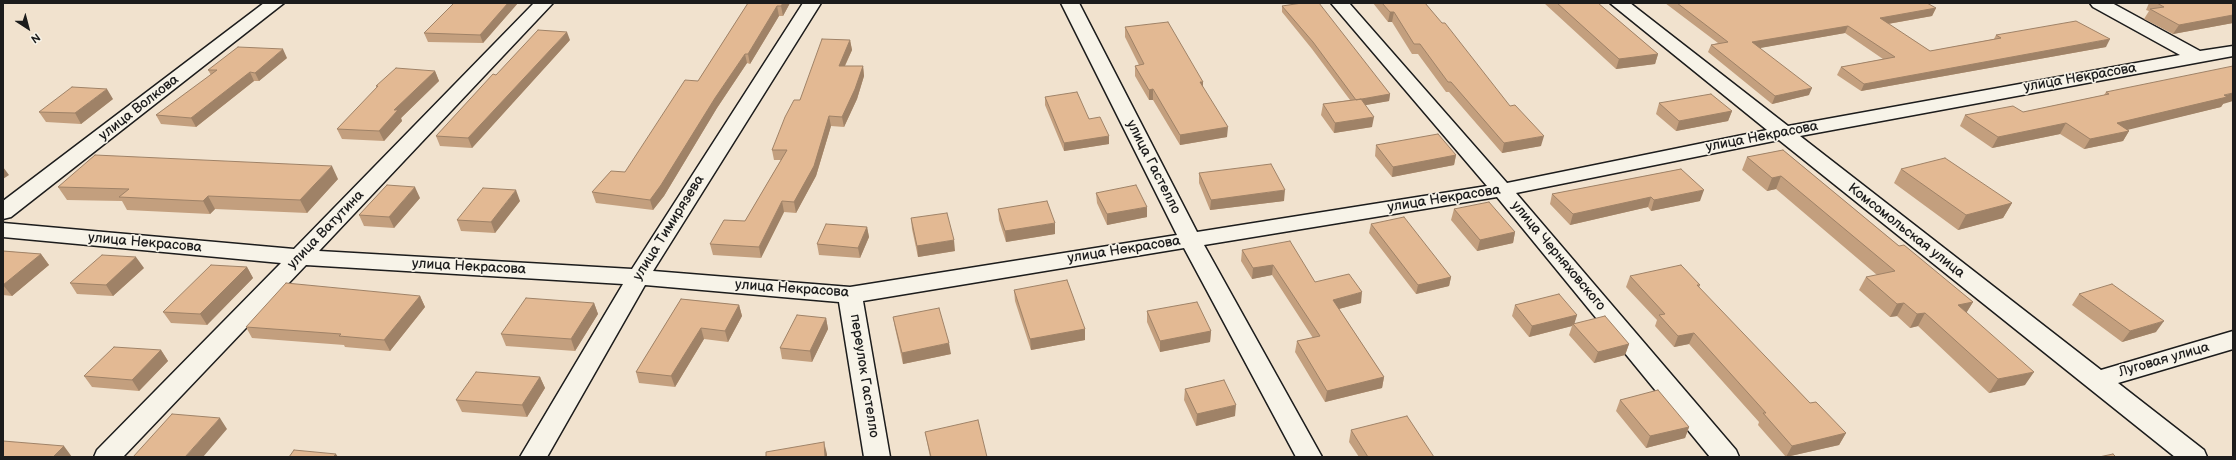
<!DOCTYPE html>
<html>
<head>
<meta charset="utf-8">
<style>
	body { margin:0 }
	#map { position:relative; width:2236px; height:460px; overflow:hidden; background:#f1e2ce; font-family:"Balsamiq Sans",sans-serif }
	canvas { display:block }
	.frame { position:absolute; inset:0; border:4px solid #1c1c1c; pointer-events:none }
	.north { position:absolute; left:8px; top:8px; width:40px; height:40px; -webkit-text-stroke:3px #f7f3e8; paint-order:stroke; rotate:144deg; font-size:11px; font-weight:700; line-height:16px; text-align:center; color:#1c1c1c }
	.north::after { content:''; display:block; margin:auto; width:14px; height:18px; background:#1c1c1c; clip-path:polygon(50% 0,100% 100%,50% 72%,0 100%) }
</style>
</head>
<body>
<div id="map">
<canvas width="2236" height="460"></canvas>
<div class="frame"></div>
<div class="north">N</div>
</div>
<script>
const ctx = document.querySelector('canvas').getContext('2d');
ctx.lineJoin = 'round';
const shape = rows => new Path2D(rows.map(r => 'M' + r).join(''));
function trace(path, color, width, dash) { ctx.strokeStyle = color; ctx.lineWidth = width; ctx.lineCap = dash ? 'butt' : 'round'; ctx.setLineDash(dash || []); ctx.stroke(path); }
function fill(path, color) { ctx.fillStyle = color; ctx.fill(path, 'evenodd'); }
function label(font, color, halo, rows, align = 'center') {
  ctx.font = font + ' "Balsamiq Sans",sans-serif'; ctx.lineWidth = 3.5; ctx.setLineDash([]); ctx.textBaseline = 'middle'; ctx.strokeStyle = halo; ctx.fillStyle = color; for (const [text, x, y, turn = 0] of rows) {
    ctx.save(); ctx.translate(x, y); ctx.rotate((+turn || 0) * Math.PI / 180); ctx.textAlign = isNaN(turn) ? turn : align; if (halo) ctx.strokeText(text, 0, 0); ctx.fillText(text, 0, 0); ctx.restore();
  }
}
const street = shape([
	[264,3,284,3,11,217,3,219,3,201,264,3],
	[534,3,553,3,319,251,632,269,803,3,821,3,653,271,850,287,1177,235,1061,3,1079,3,1197,232,1487,186,1331,3,1349,3,1507,183,1767,130,1610,3,1630,3,1788,126,2180,55,2093,7,2090,3,2112,3,2200,51,2233,46,2233,56,1800,136,2101,370,2233,331,2233,349,2118,383,2204,450,2207,457,2175,457,1779,140,1516,193,1736,450,1739,457,1710,457,1497,197,1204,245,1322,457,1296,457,1184,248,863,301,890,457,864,457,839,302,645,285,547,457,520,457,623,284,306,265,123,457,94,457,97,450,281,263,3,237,3,223,294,249,534,3]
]);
const wall = shape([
	[454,3,518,3,483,43,428,42,424,33],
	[748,3,790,3,783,16,779,16,750,64,747,63,717,108,664,196,653,210,596,203,592,192,625,172,698,81],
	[1373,3,1425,3,1541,146,1502,153,1449,92,1446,92,1418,54,1412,54,1392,22,1388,22],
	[1544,3,1598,3,1658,54,1655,64,1616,69],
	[1665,3,1928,3,1928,4,1936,8,1932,16,1888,24,1930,51,1994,39,1996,35,2106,47,1861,91,1837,75,1841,67,1883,59,1845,33,1759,48,1809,95,1772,104,1708,52,1711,45,1718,43],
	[2149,3,2233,3,2233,23,2173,34,2144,19,2149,11,2146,10],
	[1282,6,1390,94,1389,101,1365,105,1372,127,1334,133,1321,115,1323,104,1350,100,1312,49,1282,12],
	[1125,27,1203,82,1203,88,1227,137,1180,145,1153,100,1149,100,1135,76,1135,66,1139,65,1125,37],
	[570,40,472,148,440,146,436,136,496,75],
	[850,40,852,50,845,66,863,66,864,76,857,99,844,127,831,126,816,176,796,213,784,212,761,258,713,255,710,244,745,221,781,160,774,160,772,150,800,100],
	[287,58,259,81,254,81,196,127,161,124,156,115,211,75,208,70],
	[435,71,439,81,401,118,402,121,384,141,342,139,337,129,377,88,376,86],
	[2106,92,2223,104,2221,107,2128,129,2129,131,2123,141,2084,149,2060,134,1992,148,1960,126,1965,115,2023,112,2104,95],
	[1045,97,1089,119,1109,144,1064,151,1045,105],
	[113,99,81,124,46,122,39,112],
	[1659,103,1732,111,1728,121,1676,131,1656,114],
	[1376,145,1456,155,1454,165,1392,177,1375,156],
	[1783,150,1899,246,1973,302,1966,313,2025,385,1989,393,1918,326,1910,328,1897,316,1890,317,1859,290,1866,277,1877,275,1776,189,1767,191,1742,170,1747,157],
	[1681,169,1700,201,1651,211,1648,207,1570,225,1550,204,1552,194],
	[1901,169,2012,203,2003,218,1958,230,1894,183],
	[1199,173,1284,201,1210,210,1199,183],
	[338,179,307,213,215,209,210,214,127,210,122,201,67,200,58,187],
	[1096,193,1147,217,1107,225,1097,203],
	[420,198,394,228,364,226,359,215],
	[520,201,495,233,461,231,457,220],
	[998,209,1055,234,1006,242,999,220],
	[1454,209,1515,232,1513,243,1477,251,1451,220],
	[911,218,955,251,918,257,912,229],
	[1371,224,1451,277,1449,286,1416,294,1369,233],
	[867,227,869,237,860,258,819,255,817,244],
	[1242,250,1315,282,1361,303,1339,309,1384,377,1382,388,1325,402,1295,352,1297,341,1313,338,1272,275,1252,279,1241,261],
	[3,251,41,254,49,265,12,296,3,295],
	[247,267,253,278,207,325,171,323,163,312],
	[144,268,113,296,77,294,70,283],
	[1630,276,1700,285,1699,288,1810,403,1846,433,1839,445,1786,457,1758,425,1759,422,1689,344,1674,347,1655,326,1657,320,1626,287],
	[1014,290,1085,329,1085,340,1031,350,1015,301],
	[2079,294,2156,332,2122,342,2072,305],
	[420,296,425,307,390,351,345,347,344,345,252,338,246,327],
	[681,299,739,305,742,316,728,342,704,339,675,387,639,383,636,372],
	[594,303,598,314,575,351,506,346,501,334],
	[1515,305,1577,315,1574,323,1629,344,1625,355,1594,363,1569,335,1572,326,1529,337,1512,316],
	[1147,311,1211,331,1210,342,1160,352,1147,322],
	[893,317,951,354,903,364,895,328],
	[826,318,828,329,812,362,782,359,780,348],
	[161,350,168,361,139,391,92,387,84,376],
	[540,377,545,388,527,417,462,412,456,400],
	[1185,389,1235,416,1196,426,1184,400],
	[1620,400,1689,427,1685,438,1646,448,1616,411],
	[1351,430,1434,457,1359,457,1349,442],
	[925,432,987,457,930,457]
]);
const shadedWall = shape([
	[508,3,518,3,483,43,480,35],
	[783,3,790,3,783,16,781,6],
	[777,6,779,16,750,64,748,54],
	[1936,8,1932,16,1876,26,1880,18],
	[1390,12,1394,12,1392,22,1388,22],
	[2233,15,2233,23,2173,34,2179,25],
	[1848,26,1845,33,1749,50,1752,42],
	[567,32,570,40,472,148,468,138],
	[2110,39,2106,47,1861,91,1864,84],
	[850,40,852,50,840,76,839,66],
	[283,49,287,58,259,81,255,73],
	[745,54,747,63,717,108,664,196,653,210,650,200,715,98],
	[1658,54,1655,64,1616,69,1619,59],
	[863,66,864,76,857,99,844,127,842,117],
	[435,71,439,81,401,118,402,121,384,141,379,131,394,110],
	[250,72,254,81,196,127,191,118],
	[1200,82,1203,82,1203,92],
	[1812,88,1809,95,1772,104,1775,96],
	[107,89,113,99,81,124,75,113],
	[1153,89,1153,100,1149,100,1149,90],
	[2233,93,2233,101,2223,104,2221,107,2111,134,2117,123],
	[1390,94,1389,101,1355,107,1356,100],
	[1732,111,1728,121,1676,131,1679,121],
	[829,116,831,126,816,176,796,213,794,202],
	[1374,117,1372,127,1334,133,1335,123],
	[2066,123,2060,134,1992,148,1998,137],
	[1228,127,1227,137,1180,145,1180,135],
	[2129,131,2123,141,2084,149,2090,139],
	[1109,136,1109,144,1064,151,1064,143],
	[1544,136,1541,146,1502,153,1504,143],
	[1456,155,1454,165,1392,177,1393,167],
	[332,166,338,179,307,213,300,200],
	[3,167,9,175,3,179],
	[1781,176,1776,189,1767,191,1772,178],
	[415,187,420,198,394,228,389,217],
	[516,190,520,201,495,233,491,222],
	[1285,190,1284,201,1210,210,1211,200],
	[1704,190,1700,201,1651,211,1654,200],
	[208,196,215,209,210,214,203,201],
	[1651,197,1648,207,1570,225,1573,214],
	[782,201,784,212,761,258,759,247],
	[2012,203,2003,218,1958,230,1966,215],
	[1147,207,1147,217,1107,225,1107,214],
	[1055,223,1055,234,1006,242,1005,231],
	[867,227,869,237,860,258,858,248],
	[1515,232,1513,243,1477,251,1480,240],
	[954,240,955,251,918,257,917,246],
	[41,254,49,265,12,296,3,285],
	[136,257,144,268,113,296,106,285],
	[1273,265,1272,275,1252,279,1253,268],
	[247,267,253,278,207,325,200,314],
	[1451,277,1449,286,1416,294,1418,285],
	[1362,292,1361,303,1331,311,1333,300],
	[420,296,425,307,390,351,384,340],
	[1973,302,1965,315,1958,305],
	[594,303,598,314,575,351,571,339],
	[1904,303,1897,316,1890,317,1897,304],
	[739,305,742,316,728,342,725,331],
	[1925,313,1918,326,1910,328,1917,314],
	[1577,315,1574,325,1573,324,1572,326,1529,337,1532,326],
	[826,318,828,329,812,362,810,351],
	[2164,321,2156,332,2122,342,2130,331],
	[701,328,704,339,675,387,671,376],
	[1085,329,1085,340,1031,350,1030,339],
	[1211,331,1210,342,1160,352,1160,341],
	[1694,333,1689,344,1674,347,1678,336],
	[949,343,951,354,903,364,902,353],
	[1629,344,1625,355,1594,363,1598,352],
	[161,350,168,361,139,391,132,380],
	[2034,372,2025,385,1989,393,1998,379],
	[540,377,545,388,527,417,522,405],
	[1384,377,1382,388,1325,402,1327,391],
	[1236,405,1235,416,1196,426,1197,414],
	[220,418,227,429,203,457,185,457],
	[1689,427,1685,438,1646,448,1650,436],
	[1846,433,1839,445,1786,457,1792,446],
	[824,442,827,454,827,457,825,457],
	[64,446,72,457,53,457],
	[336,454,338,457,333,457]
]);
const building = shape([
	[454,3,508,3,480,35,424,33,454,3],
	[748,3,783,3,781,6,777,6,748,54,745,54,715,98,661,185,650,200,592,192,611,171,625,172,685,80,698,81,748,3],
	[1302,3,1319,3,1390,94,1356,100,1313,42,1282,6,1302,3],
	[1382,3,1425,3,1442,23,1445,23,1510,106,1515,105,1544,136,1504,143,1451,82,1448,82,1420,44,1414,44,1394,12,1390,12,1382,3],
	[1557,3,1598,3,1658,54,1619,59,1557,3],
	[1677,3,1927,3,1936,8,1880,18,1930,51,2001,38,1996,35,2076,21,2110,39,1864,84,1841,67,1895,57,1848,26,1752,42,1812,88,1775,96,1711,45,1728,42,1677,3],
	[2157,3,2233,3,2233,15,2179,25,2150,9,2164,7,2157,3],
	[1168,22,1203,82,1200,82,1228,127,1180,135,1153,89,1149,90,1135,66,1144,64,1125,27,1168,22],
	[538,30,567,32,468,138,436,136,493,74,496,75,538,30],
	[822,39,850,40,839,66,863,66,855,89,842,117,829,116,814,166,794,202,782,201,759,247,710,244,724,220,745,221,787,150,772,150,785,117,794,100,800,100,822,39],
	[238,47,283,49,255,73,250,72,191,118,156,115,217,70,208,70,238,47],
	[2233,66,2233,93,2224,95,2227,97,2117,123,2129,131,2090,139,2066,123,1998,137,1965,115,2013,106,2023,112,2109,94,2106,92,2233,66],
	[396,68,435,71,394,110,398,110,379,131,337,129,378,86,376,86,396,68],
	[72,87,107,89,75,113,39,112,72,87],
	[1077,92,1089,119,1100,117,1109,136,1064,143,1045,97,1077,92],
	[1711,94,1732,111,1679,121,1659,103,1711,94],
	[1361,99,1374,117,1335,123,1323,104,1361,99],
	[1438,134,1456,155,1393,167,1376,145,1438,134],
	[1783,150,1899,246,1904,245,1973,302,1958,305,2034,372,1998,379,1925,313,1917,314,1904,303,1897,304,1866,277,1895,271,1781,176,1772,178,1747,157,1783,150],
	[95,155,332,166,300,200,208,196,203,201,119,197,129,189,58,187,95,155],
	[1945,158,2012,203,1966,215,1901,169,1945,158],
	[1271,164,1285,190,1211,200,1199,173,1271,164],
	[1681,169,1704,190,1654,200,1651,197,1573,214,1552,194,1681,169],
	[387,185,415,187,389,217,359,215,387,185],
	[1136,185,1147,207,1107,214,1096,193,1136,185],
	[483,188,516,190,491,222,457,220,483,188],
	[1047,201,1055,223,1005,231,998,209,1047,201],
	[1489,202,1515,232,1480,240,1454,209,1489,202],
	[947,213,954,240,917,246,911,218,947,213],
	[1404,217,1451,277,1418,285,1371,224,1404,217],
	[826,224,867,227,858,248,817,244,826,224],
	[1290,241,1315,282,1349,274,1362,292,1333,300,1384,377,1327,391,1297,341,1320,336,1273,265,1253,268,1242,250,1290,241],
	[3,251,41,254,3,285,3,251],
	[102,255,136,257,106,285,70,283,102,255],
	[211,265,247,267,200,314,163,312,211,265],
	[1681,265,1700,285,1697,285,1810,403,1816,402,1846,433,1792,446,1763,413,1766,413,1694,333,1678,336,1659,315,1665,314,1630,276,1681,265],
	[1067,280,1085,329,1030,339,1014,290,1067,280],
	[286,283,420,296,384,340,339,336,341,334,246,327,286,283],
	[2112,284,2164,321,2130,331,2079,294,2112,284],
	[1559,294,1577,315,1532,326,1515,305,1559,294],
	[526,298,594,303,571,339,501,334,526,298],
	[681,299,739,305,725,331,701,328,671,376,636,372,681,299],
	[1197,302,1211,331,1160,341,1147,311,1197,302],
	[939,308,949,343,902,353,893,317,939,308],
	[797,315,826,318,810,351,780,348,797,315],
	[1605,316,1629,344,1598,352,1573,324,1605,316],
	[114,347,161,350,132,380,84,376,114,347],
	[476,372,540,377,522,405,456,400,476,372],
	[1224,380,1236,405,1197,414,1185,389,1224,380],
	[1658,390,1689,427,1650,436,1620,400,1658,390],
	[172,414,220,418,185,457,133,457,172,414],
	[1407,416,1434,457,1368,457,1351,430,1407,416],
	[978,420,987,457,931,457,925,432,978,420],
	[3,441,64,446,53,457,3,457,3,441],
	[824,442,825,457,766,457,766,452,824,442],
	[294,450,336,454,333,457,289,457,294,450],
	[2113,454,2116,457,2099,457,2113,454]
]);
const streetNames = [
	["улица Некрасова",2080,78,-10],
	["улица Волкова",139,108,-38],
	["улица Некрасова",1762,137,-11],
	["улица Гастелло",1153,167,63],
	["улица Некрасова",1444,199,-9],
	["улица Тимирязева",669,228,-58],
	["улица Ватутина",326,230,-46],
	["Комсомольская улица",1906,231,38],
	["улица Некрасова",145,243,5],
	["улица Некрасова",1124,250,-9],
	["улица Черняховского",1558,256,50],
	["улица Некрасова",469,267,3],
	["улица Некрасова",792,289,4],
	["Луговая улица",2164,360,-16],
	["переулок Гастелло",864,376,81]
];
trace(street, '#1c1c1c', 3);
fill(street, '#f7f3e8');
fill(wall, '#c39f7e');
fill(shadedWall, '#9f8267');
fill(building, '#e3b993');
trace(building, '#9f8267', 1);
label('14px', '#1c1c1c', '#f7f3e8', streetNames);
</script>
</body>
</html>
